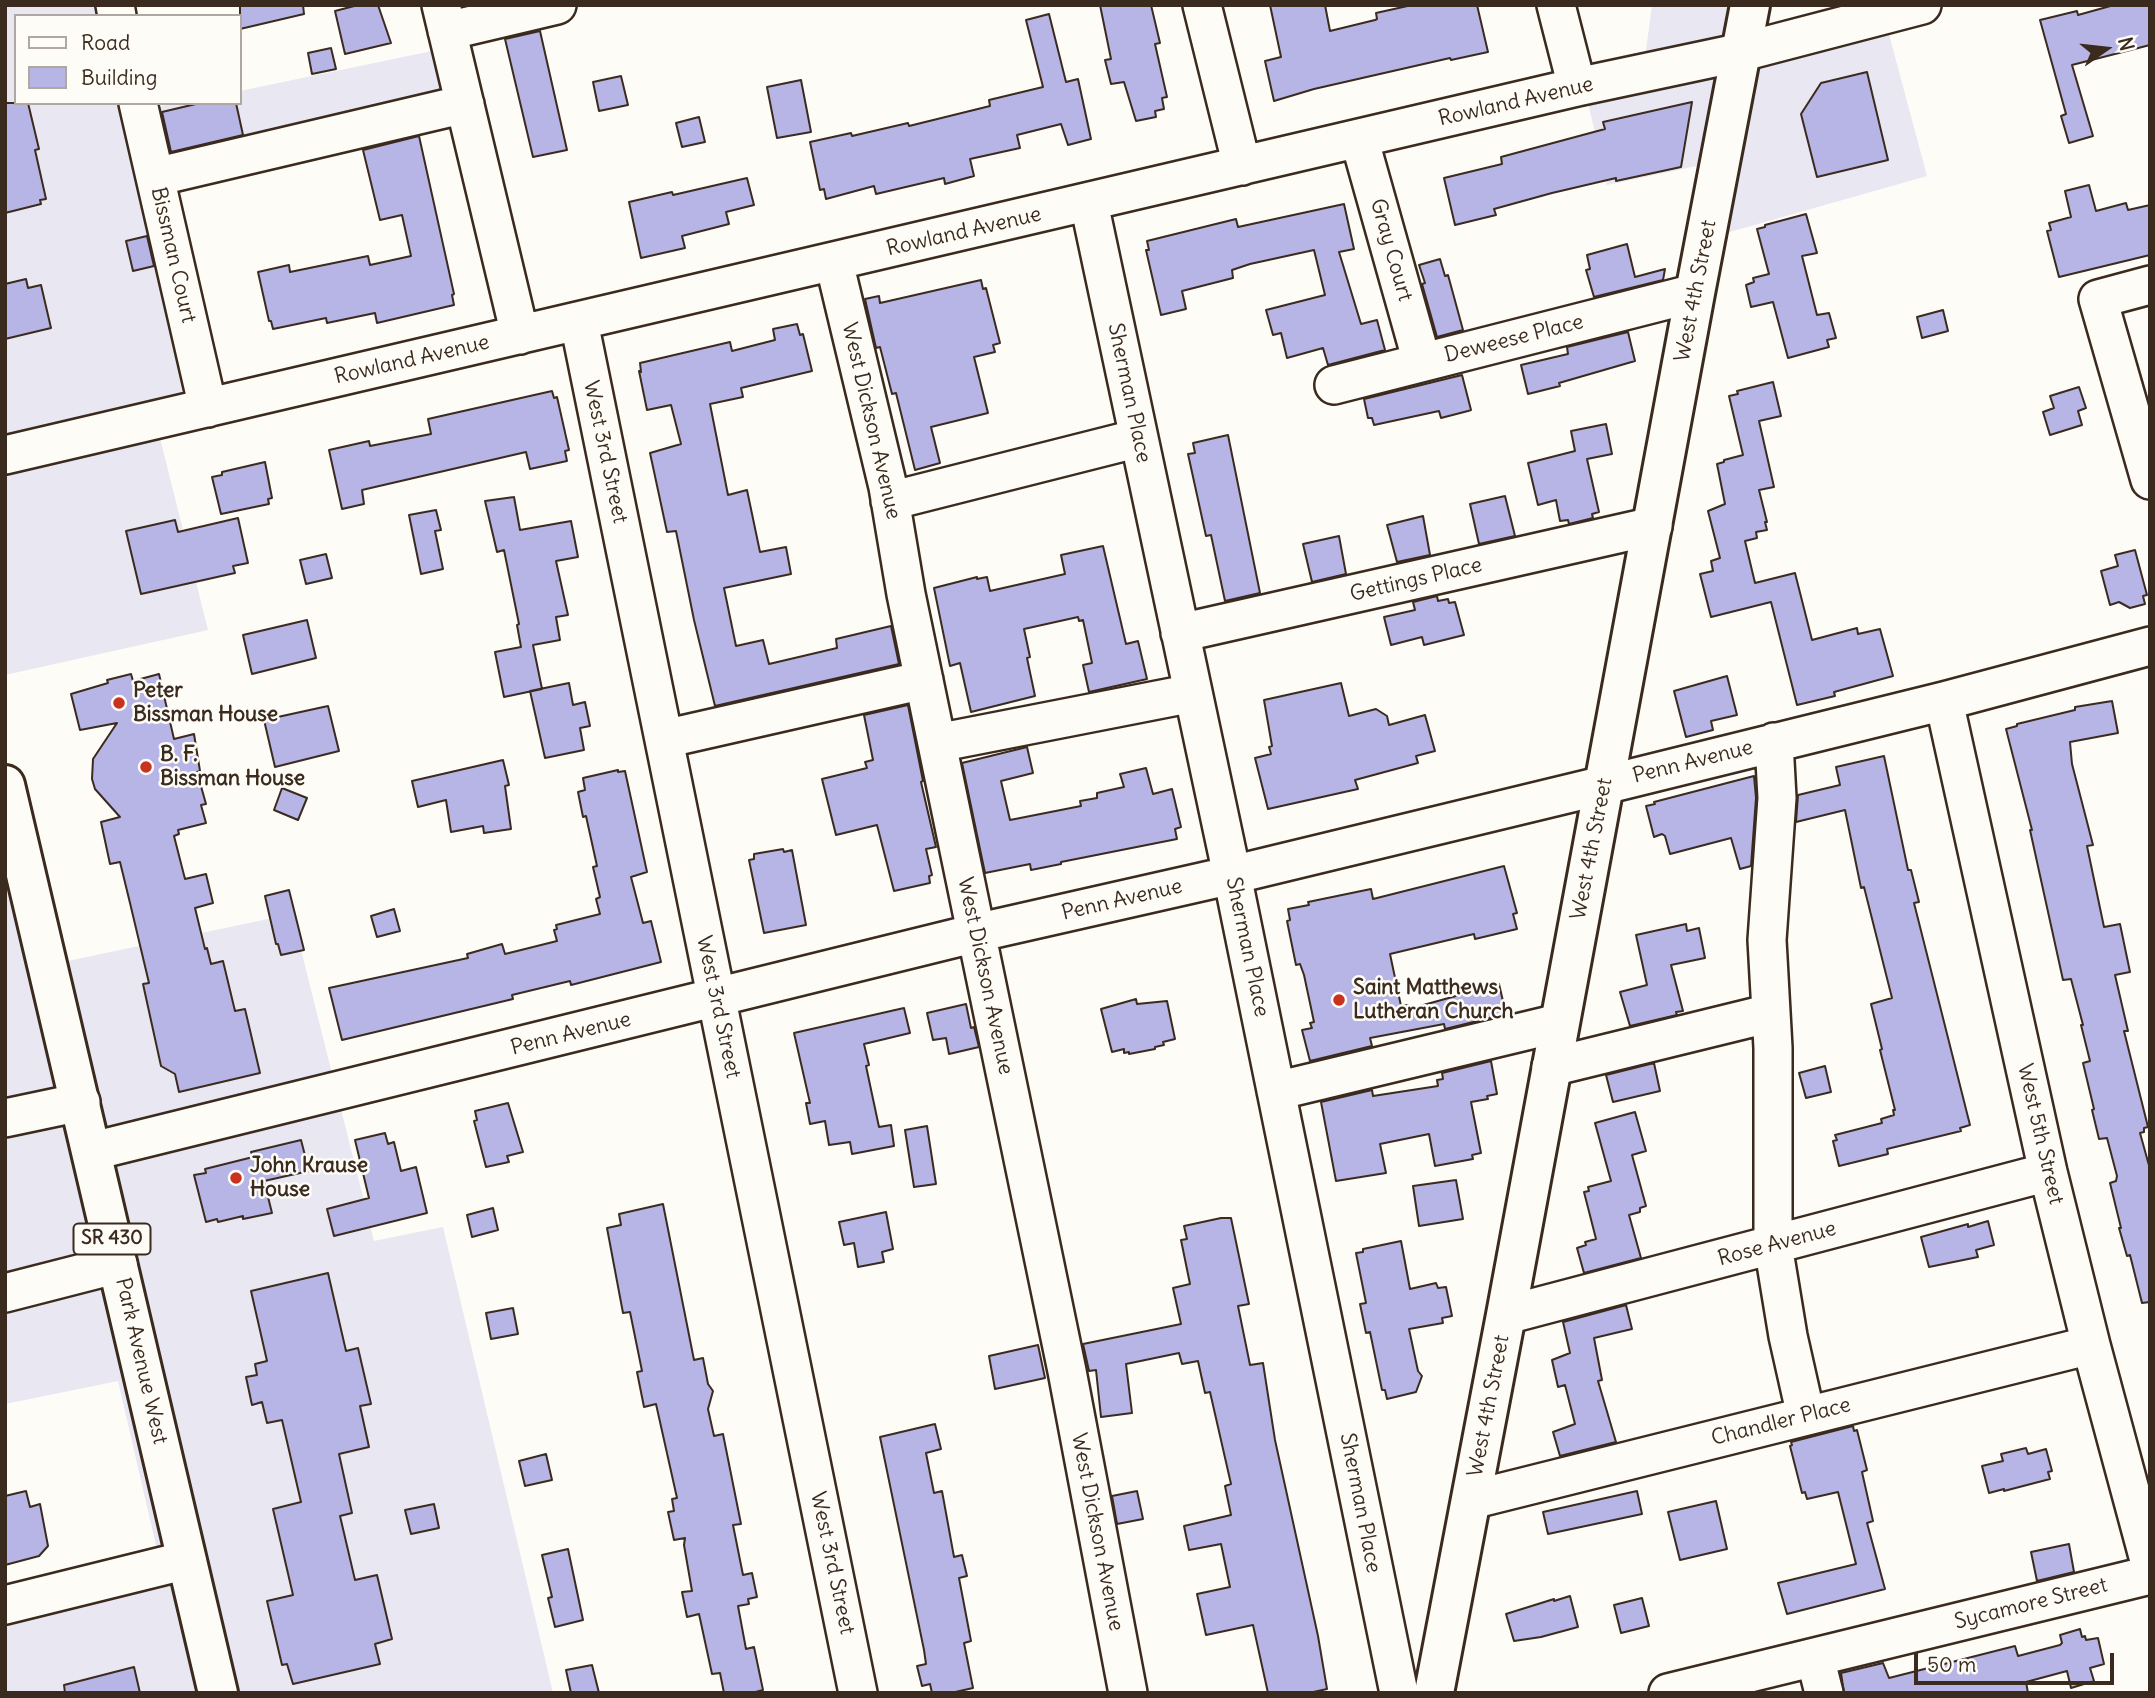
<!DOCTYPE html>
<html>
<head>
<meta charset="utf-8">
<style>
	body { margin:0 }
	#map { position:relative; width:2155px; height:1698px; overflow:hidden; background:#fdfcf7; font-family:Delius,sans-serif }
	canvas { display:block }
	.frame { position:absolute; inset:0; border:7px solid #3b2a1e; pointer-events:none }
	.legend { position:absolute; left:14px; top:14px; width:228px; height:91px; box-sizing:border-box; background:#fdfcf7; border:2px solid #afa8a0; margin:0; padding:9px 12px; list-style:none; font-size:21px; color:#3b2a1e }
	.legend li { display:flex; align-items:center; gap:14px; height:35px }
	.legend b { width:35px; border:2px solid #afa8a0 }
	.north { position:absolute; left:2071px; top:14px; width:70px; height:70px; -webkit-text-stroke:5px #fdfcf7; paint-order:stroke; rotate:76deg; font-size:19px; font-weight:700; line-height:28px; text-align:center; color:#3b2a1e }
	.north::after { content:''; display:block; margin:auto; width:24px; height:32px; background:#3b2a1e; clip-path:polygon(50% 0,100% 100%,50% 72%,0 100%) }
	.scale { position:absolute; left:1914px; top:1653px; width:200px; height:32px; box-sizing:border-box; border:4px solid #3b2a1e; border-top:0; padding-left:9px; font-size:21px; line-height:24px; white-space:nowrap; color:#3b2a1e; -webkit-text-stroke:5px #fdfcf7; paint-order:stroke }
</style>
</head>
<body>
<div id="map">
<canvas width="2155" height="1698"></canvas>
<div class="frame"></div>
<ul class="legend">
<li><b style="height:9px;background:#fdfcf7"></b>Road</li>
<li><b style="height:19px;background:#b7b5e6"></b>Building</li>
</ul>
<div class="north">N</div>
<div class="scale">50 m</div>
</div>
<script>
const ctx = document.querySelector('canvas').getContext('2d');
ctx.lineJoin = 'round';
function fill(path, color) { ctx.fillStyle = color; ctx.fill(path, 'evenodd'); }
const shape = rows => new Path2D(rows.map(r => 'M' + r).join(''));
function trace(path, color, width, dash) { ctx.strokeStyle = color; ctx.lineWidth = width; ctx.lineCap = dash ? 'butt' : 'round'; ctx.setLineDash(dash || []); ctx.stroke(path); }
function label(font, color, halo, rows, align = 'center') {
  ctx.font = font + ' Delius,sans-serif'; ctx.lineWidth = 5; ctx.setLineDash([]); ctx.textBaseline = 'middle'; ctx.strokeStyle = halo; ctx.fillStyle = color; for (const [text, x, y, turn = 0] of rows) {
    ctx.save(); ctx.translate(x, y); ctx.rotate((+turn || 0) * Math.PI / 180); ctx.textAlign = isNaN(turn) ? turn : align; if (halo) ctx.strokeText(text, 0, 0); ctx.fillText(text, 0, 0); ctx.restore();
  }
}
const built = shape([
	[5,5,104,5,106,16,16,16,16,103,128,103,131,112,177,103,240,103,240,91,432,51,446,115,147,186,199,418,158,430,208,630,5,675],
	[1652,5,1750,5,1742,51,1883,12,1927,176,1691,243,1706,164,1607,185,1584,85,1643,73],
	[5,818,39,967,292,914,374,1241,443,1227,553,1693,5,1693,5,1587,157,1550,118,1381,5,1404]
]);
const building = shape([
	[240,5,303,5,304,14,240,29,240,5],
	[358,5,378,5,391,43,345,54,335,11,358,5],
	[1100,5,1151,5,1160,43,1155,44,1167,97,1162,98,1164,109,1155,111,1156,117,1136,121,1124,82,1111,84,1105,60,1111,59,1100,5],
	[1270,5,1325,5,1330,31,1375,20,1377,19,1376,13,1412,5,1477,5,1488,52,1451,60,1450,58,1314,89,1274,101,1265,61,1281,57,1270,5],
	[2114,5,2150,5,2150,45,2072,65,2093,136,2069,143,2061,116,2066,114,2040,20,2077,11,2078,15,2114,5],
	[1049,14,1066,82,1078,79,1091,139,1068,145,1061,124,1017,135,1020,148,970,159,974,176,945,184,944,178,876,194,874,186,826,199,824,189,820,190,810,142,851,133,852,136,908,123,909,126,990,106,989,100,1043,87,1026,20,1049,14],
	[540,31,567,150,533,157,505,39,540,31],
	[331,48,336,69,312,74,308,53,331,48],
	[1867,72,1888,160,1817,177,1801,114,1821,83,1867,72],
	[621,76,628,105,599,111,593,82,621,76],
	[801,80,811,132,777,138,767,87,801,80],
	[1692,102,1681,167,1616,181,1616,178,1552,193,1494,209,1496,215,1455,225,1444,178,1502,164,1501,157,1605,129,1603,122,1692,102],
	[5,103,28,103,39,149,35,150,46,199,40,200,41,204,5,213,5,103],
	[200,103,236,103,243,135,171,152,162,112,200,103],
	[699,117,705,142,682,147,676,123,699,117],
	[419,136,454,294,452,295,454,305,377,323,375,313,327,323,326,318,273,329,271,321,269,321,258,272,289,265,290,272,368,256,370,265,411,256,402,215,380,220,363,150,419,136],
	[747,178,754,205,726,212,729,224,682,236,685,248,641,258,629,202,672,192,673,195,747,178],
	[2089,185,2096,211,2126,203,2128,210,2150,205,2150,255,2059,277,2047,231,2051,230,2049,223,2071,217,2065,191,2089,185],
	[1344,204,1354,249,1339,252,1361,324,1377,320,1385,350,1328,365,1323,348,1287,358,1281,333,1273,335,1266,310,1325,295,1314,250,1250,264,1232,270,1233,278,1182,291,1186,309,1161,315,1146,250,1149,250,1147,241,1236,219,1238,227,1344,204],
	[1806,214,1817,253,1802,256,1817,315,1829,313,1836,338,1827,340,1829,347,1788,358,1773,302,1751,307,1746,285,1754,282,1753,278,1769,274,1757,229,1765,227,1765,225,1806,214],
	[147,236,154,266,133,271,126,241,147,236],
	[1627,244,1635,277,1665,269,1663,280,1594,297,1586,270,1590,269,1587,255,1627,244],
	[1440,259,1445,276,1448,275,1463,330,1437,337,1422,284,1425,283,1419,265,1440,259],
	[26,279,28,288,41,285,51,328,5,339,5,284,26,279],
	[981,280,983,289,986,288,1000,343,993,345,995,352,974,357,988,413,931,427,940,463,915,470,896,393,892,394,880,347,876,348,865,299,879,296,880,303,981,280],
	[1943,310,1948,331,1922,338,1917,317,1943,310],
	[797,324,800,335,803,334,812,371,741,388,743,397,710,404,728,495,747,490,760,552,786,547,791,574,724,588,736,646,763,640,769,664,837,648,836,639,891,626,899,664,715,706,694,620,676,531,667,532,650,453,681,444,671,405,647,410,639,371,641,372,640,363,730,342,732,351,775,340,773,329,797,324],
	[1628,332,1635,361,1559,383,1560,386,1528,394,1521,365,1568,354,1567,347,1628,332],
	[1462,375,1471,410,1468,411,1441,418,1439,411,1374,425,1372,418,1368,418,1364,399,1462,375],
	[1773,382,1781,416,1759,421,1774,487,1759,490,1767,522,1765,522,1767,530,1756,532,1757,538,1745,541,1755,583,1795,573,1812,640,1857,628,1858,634,1880,629,1893,676,1834,692,1835,696,1797,705,1771,602,1711,617,1700,574,1713,571,1711,561,1720,558,1708,511,1725,504,1717,464,1724,462,1724,460,1743,455,1729,396,1738,394,1737,391,1773,382],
	[2079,387,2086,408,2078,411,2082,425,2050,435,2043,412,2054,408,2050,396,2079,387],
	[552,391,554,398,557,397,569,450,565,451,567,461,530,469,526,452,362,490,364,504,342,509,329,450,369,441,370,446,431,434,428,419,552,391],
	[1606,424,1612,454,1587,459,1599,512,1592,514,1593,518,1569,524,1568,520,1560,521,1556,500,1538,505,1528,463,1575,451,1571,431,1606,424],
	[1228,435,1260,593,1225,601,1211,535,1206,536,1188,454,1195,453,1193,443,1228,435],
	[265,462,272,498,268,499,269,504,221,514,212,477,222,475,222,472,265,462],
	[1505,496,1515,536,1479,544,1470,504,1505,496],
	[514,497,520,530,571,521,578,557,556,561,568,615,556,617,560,640,533,645,542,689,504,697,495,652,521,647,517,625,519,624,504,550,497,552,485,501,514,497],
	[436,510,441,530,435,531,443,569,421,574,409,515,436,510],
	[1423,516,1430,555,1397,562,1387,525,1423,516],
	[238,518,248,563,233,566,235,573,141,594,126,531,175,520,178,532,238,518],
	[1339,536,1346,574,1312,582,1303,544,1339,536],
	[1103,546,1126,644,1138,641,1147,679,1089,692,1083,665,1092,663,1083,620,1079,621,1078,617,1024,629,1030,657,1027,658,1035,696,971,712,960,663,950,666,934,588,977,577,977,579,987,577,990,591,1065,574,1061,555,1103,546],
	[2135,550,2147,595,2143,596,2145,604,2130,608,2119,602,2110,605,2101,571,2118,566,2115,555,2135,550],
	[326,554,332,578,306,584,300,560,326,554],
	[1437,596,1438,601,1448,599,1449,603,1455,602,1464,635,1424,645,1422,637,1391,645,1384,617,1415,610,1413,602,1437,596],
	[307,620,316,658,252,674,243,635,307,620],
	[131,674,133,681,159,674,174,739,194,734,200,771,197,772,206,804,201,805,206,823,178,830,179,834,174,836,185,879,206,874,213,903,195,908,205,949,207,948,211,964,223,961,235,1011,245,1009,260,1073,179,1092,175,1074,161,1066,143,984,149,983,130,903,120,862,110,864,101,822,120,817,95,789,92,779,93,759,117,723,80,730,71,694,108,683,107,680,131,674],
	[1727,676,1737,715,1711,721,1713,730,1686,737,1674,691,1727,676],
	[569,683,573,705,585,702,590,726,580,728,584,750,545,758,530,691,569,683],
	[1341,683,1349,716,1376,709,1387,716,1389,725,1425,715,1435,751,1416,756,1418,763,1355,780,1358,789,1268,809,1255,758,1271,754,1269,747,1272,746,1264,700,1341,683],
	[2112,701,2118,733,2070,742,2072,764,2093,845,2087,846,2104,927,2120,924,2130,972,2115,975,2128,1031,2124,1031,2148,1127,2144,1128,2144,1132,2140,1133,2150,1169,2150,1302,2142,1303,2130,1255,2127,1256,2119,1228,2121,1228,2110,1183,2116,1181,2117,1176,2107,1138,2099,1139,2092,1110,2094,1109,2083,1063,2090,1061,2081,1025,2083,1025,2071,979,2063,980,2030,830,2032,830,2006,729,2017,726,2017,724,2075,710,2075,707,2112,701],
	[908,705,923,781,921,782,936,847,926,849,932,875,929,876,930,883,894,891,877,825,836,835,822,779,867,768,865,762,873,760,864,715,908,705],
	[328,706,339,751,275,767,264,720,328,706],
	[1027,747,1033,773,1001,781,1010,820,1081,806,1080,801,1097,798,1097,793,1124,787,1120,774,1146,768,1153,794,1172,789,1181,827,1175,829,1177,839,1061,862,1061,864,1031,870,1030,864,985,873,962,763,1027,747],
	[1884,756,1908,870,1911,870,1919,902,1914,903,1970,1125,1960,1128,1961,1131,1887,1149,1888,1154,1839,1166,1833,1141,1837,1140,1835,1135,1882,1123,1881,1119,1894,1115,1893,1110,1895,1110,1880,1050,1882,1049,1871,1004,1892,998,1864,887,1861,888,1845,810,1796,822,1798,795,1840,785,1836,767,1884,756],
	[503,760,509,785,505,786,511,829,484,833,483,826,451,832,446,800,418,807,412,781,503,760],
	[618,770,618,772,625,771,647,872,631,877,643,923,651,921,661,962,571,985,570,981,512,995,513,999,342,1040,329,988,468,958,467,954,502,944,505,954,557,941,554,930,557,929,556,925,600,914,596,899,600,897,593,867,597,866,586,816,583,817,578,792,585,790,583,778,618,770],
	[1754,776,1756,798,1751,866,1740,869,1731,838,1670,854,1665,836,1662,834,1654,837,1646,806,1655,804,1654,802,1754,776],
	[282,788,307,798,298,820,274,810,282,788],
	[783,849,784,852,792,850,806,925,764,933,749,860,754,859,754,854,783,849],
	[1504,866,1517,913,1513,914,1517,929,1475,939,1474,934,1390,954,1401,1006,1408,1005,1409,1009,1499,984,1506,1014,1445,1029,1444,1024,1370,1038,1372,1046,1310,1061,1302,1030,1312,1028,1310,1023,1314,1022,1304,975,1300,964,1296,965,1287,921,1290,920,1288,909,1309,905,1308,902,1371,889,1373,899,1504,866],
	[289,890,304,950,281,955,278,944,276,944,265,896,289,890],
	[394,909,400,931,377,937,371,916,394,909],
	[1686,924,1687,931,1699,928,1705,958,1671,965,1683,1011,1676,1012,1677,1015,1630,1026,1620,992,1647,985,1636,935,1686,924],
	[1136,999,1137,1004,1167,1001,1175,1039,1163,1042,1164,1045,1155,1047,1155,1049,1129,1054,1129,1052,1124,1053,1124,1049,1112,1052,1101,1009,1136,999],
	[966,1004,971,1028,974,1027,979,1047,949,1054,946,1038,933,1040,927,1013,966,1004],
	[904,1008,910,1033,864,1044,869,1065,866,1066,879,1127,891,1125,894,1146,852,1154,850,1142,829,1145,825,1121,810,1124,806,1103,810,1103,794,1033,904,1008],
	[1491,1061,1497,1094,1487,1096,1488,1099,1471,1102,1481,1153,1472,1155,1473,1159,1435,1166,1429,1134,1380,1144,1386,1173,1336,1181,1321,1102,1372,1090,1373,1096,1438,1086,1437,1080,1443,1079,1442,1073,1491,1061],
	[1654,1063,1660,1091,1613,1102,1606,1075,1654,1063],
	[1825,1066,1831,1092,1806,1098,1799,1073,1825,1066],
	[508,1103,523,1152,507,1156,509,1162,486,1167,474,1121,477,1120,475,1111,508,1103],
	[1635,1112,1646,1151,1632,1155,1646,1206,1640,1208,1640,1212,1629,1215,1641,1258,1584,1273,1577,1248,1586,1245,1585,1242,1596,1239,1584,1192,1589,1191,1588,1187,1611,1181,1595,1123,1635,1112],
	[927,1126,936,1184,914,1187,905,1130,927,1126],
	[385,1133,388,1144,394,1142,401,1171,416,1167,427,1213,334,1236,327,1209,369,1198,355,1140,385,1133],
	[301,1140,309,1171,264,1181,272,1213,243,1219,243,1216,218,1222,217,1219,206,1222,194,1175,206,1173,205,1169,253,1157,251,1152,301,1140],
	[1456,1180,1463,1219,1419,1226,1413,1186,1456,1180],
	[663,1204,694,1360,703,1358,708,1384,713,1391,708,1409,714,1436,723,1434,741,1524,733,1525,743,1575,752,1573,757,1597,748,1599,749,1604,738,1606,746,1649,754,1647,763,1690,752,1693,724,1693,720,1673,712,1674,699,1614,687,1617,682,1592,692,1591,684,1545,685,1538,674,1540,668,1512,674,1511,672,1499,677,1498,656,1404,644,1407,637,1372,642,1371,630,1312,623,1313,607,1228,621,1225,619,1214,663,1204],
	[493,1208,498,1230,472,1237,467,1215,493,1208],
	[886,1212,893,1249,882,1252,884,1262,858,1267,854,1243,844,1245,839,1222,886,1212],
	[1221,1218,1231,1218,1249,1304,1238,1306,1250,1365,1263,1363,1275,1440,1318,1636,1327,1689,1309,1693,1268,1693,1253,1625,1206,1635,1197,1594,1230,1587,1221,1544,1189,1550,1184,1526,1231,1515,1225,1486,1231,1484,1210,1392,1205,1393,1198,1361,1182,1364,1179,1353,1126,1364,1132,1413,1101,1417,1096,1370,1089,1371,1083,1344,1181,1324,1173,1288,1190,1284,1181,1240,1187,1239,1184,1226,1221,1218],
	[1988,1221,1994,1245,1976,1250,1978,1257,1929,1267,1921,1237,1968,1224,1968,1227,1988,1221],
	[1401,1241,1410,1289,1436,1283,1438,1288,1446,1287,1452,1316,1442,1318,1443,1323,1409,1329,1418,1371,1422,1376,1416,1392,1387,1399,1385,1390,1382,1390,1370,1332,1366,1333,1360,1304,1366,1303,1356,1253,1363,1252,1363,1249,1401,1241],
	[328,1273,346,1351,358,1348,371,1404,360,1406,369,1447,339,1454,352,1513,340,1516,355,1580,377,1575,392,1639,375,1644,380,1664,293,1684,287,1664,282,1665,267,1601,293,1595,273,1509,301,1502,282,1420,267,1423,262,1402,252,1405,246,1377,257,1375,255,1364,267,1361,251,1291,328,1273],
	[1626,1305,1632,1329,1594,1338,1602,1380,1598,1381,1616,1442,1560,1456,1553,1432,1575,1424,1565,1385,1558,1387,1552,1360,1570,1353,1563,1322,1626,1305],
	[513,1308,518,1334,491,1339,486,1313,513,1308],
	[1038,1345,1045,1378,995,1389,989,1356,1038,1345],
	[935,1424,941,1449,926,1453,934,1493,942,1491,954,1557,962,1555,967,1576,959,1578,971,1641,964,1643,973,1688,951,1693,932,1693,930,1684,922,1686,917,1666,926,1664,924,1650,880,1437,935,1424],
	[1853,1426,1854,1431,1857,1430,1867,1470,1862,1472,1873,1521,1867,1523,1885,1589,1787,1614,1778,1583,1856,1564,1838,1492,1807,1499,1805,1492,1802,1493,1790,1446,1792,1445,1791,1442,1853,1426],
	[2026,1448,2028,1454,2046,1449,2052,1471,2048,1472,2050,1479,2004,1491,2004,1489,1989,1493,1982,1466,2003,1461,2001,1454,2026,1448],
	[546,1454,552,1480,525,1486,519,1461,546,1454],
	[26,1491,30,1507,40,1504,48,1546,39,1556,5,1565,5,1496,26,1491],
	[1137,1491,1143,1519,1117,1524,1112,1496,1137,1491],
	[1637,1491,1642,1514,1548,1534,1543,1512,1637,1491],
	[1716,1501,1727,1549,1680,1560,1668,1512,1716,1501],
	[434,1504,439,1528,411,1534,405,1510,434,1504],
	[2069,1544,2074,1572,2037,1581,2031,1552,2069,1544],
	[568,1549,583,1620,555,1627,548,1598,552,1597,542,1555,568,1549],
	[1570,1596,1578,1627,1541,1637,1514,1641,1506,1614,1554,1599,1554,1601,1570,1596],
	[1642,1598,1649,1626,1621,1633,1614,1605,1642,1598],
	[2080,1629,2082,1637,2085,1636,2086,1640,2098,1638,2104,1664,2090,1668,2094,1681,2071,1688,2067,1671,2026,1682,2028,1693,1844,1693,1841,1673,1883,1663,1889,1678,2015,1646,2018,1656,2060,1645,2062,1643,2060,1635,2080,1629],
	[592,1665,599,1693,571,1693,566,1670,592,1665],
	[134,1667,140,1693,65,1693,64,1685,134,1667]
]);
const minor = shape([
	[115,5,117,16],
	[441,5,520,335],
	[1202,5,1242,166],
	[1556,5,1577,87],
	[447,31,557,5],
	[138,103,208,408],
	[1359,138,1422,362],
	[155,177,465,104],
	[1089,203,1232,875,1399,1693],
	[834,262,888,487,906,594,1067,1371,1128,1693],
	[2150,285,2098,299,2150,480],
	[579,322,858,1693],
	[1334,385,1695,293],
	[5,455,1577,87,1742,52,1922,5],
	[890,501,1139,438],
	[1180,633,1653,526],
	[1944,701,2048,1172,2091,1345,2150,1564],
	[664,739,924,680],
	[1774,742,1777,798,1767,940,1773,1048,1773,1245,1788,1336,1806,1416],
	[937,743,1193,693],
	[1551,1067,1771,1013],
	[1276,1091,1559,1023],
	[5,1118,81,1102],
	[93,1151,976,933,1232,875,1604,785,1944,701,2150,646],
	[5,1293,118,1264],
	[1506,1315,2048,1172],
	[1471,1500,2091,1345],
	[5,1605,187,1560],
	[1815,1657,1824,1693],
	[1668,1693,2150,1575]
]);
const major = shape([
	[5,785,218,1693],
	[1434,1693,1506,1315,1695,293,1750,5]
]);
const markers = [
	[119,703,7,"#c8321e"],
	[146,767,7,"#c8321e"],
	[1339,1000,7,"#c8321e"],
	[236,1178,7,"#c8321e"]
];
const shields = [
	[112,1239,77]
];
const shieldNames = [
	["SR 430",112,1239]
];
const streetNames = [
	["Rowland Avenue",1516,102,-13],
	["Rowland Avenue",964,232,-13],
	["Gray Court",1391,250,74],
	["Bissman Court",173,255,77],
	["West 4th Street",1696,291,-79],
	["Deweese Place",1514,339,-14],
	["Rowland Avenue",412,360,-13],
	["Sherman Place",1129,393,78],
	["West Dickson Avenue",871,421,77],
	["West 3rd Street",605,452,78],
	["Gettings Place",1416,580,-13],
	["Penn Avenue",1693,762,-14],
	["West 4th Street",1592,849,-79],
	["Penn Avenue",1122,900,-13],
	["Sherman Place",1247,947,78],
	["West Dickson Avenue",985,976,78],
	["West 3rd Street",718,1007,78],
	["Penn Avenue",571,1034,-14],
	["West 5th Street",2040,1134,77],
	["Rose Avenue",1777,1244,-15],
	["Park Avenue West",141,1361,77],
	["West 4th Street",1489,1406,-79],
	["Chandler Place",1781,1422,-14],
	["Sherman Place",1360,1503,79],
	["West Dickson Avenue",1097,1532,79],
	["West 3rd Street",832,1563,78],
	["Sycamore Street",2031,1604,-14]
];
const poiNames = [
	["Peter",133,691],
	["Bissman House",133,715],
	["B. F.",160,755],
	["Bissman House",160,779],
	["Saint Matthews",1353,988],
	["Lutheran Church",1353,1012],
	["John Krause",250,1166],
	["House",250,1190]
];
fill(built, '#e8e7f2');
fill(building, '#b7b5e6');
trace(building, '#3b2a1e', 2);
trace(minor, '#3b2a1e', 42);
trace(major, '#3b2a1e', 44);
trace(minor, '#fdfcf7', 37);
trace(major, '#fdfcf7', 38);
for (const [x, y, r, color] of markers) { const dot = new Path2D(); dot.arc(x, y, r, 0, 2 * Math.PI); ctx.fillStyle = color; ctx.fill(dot); trace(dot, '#fdfcf7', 2.5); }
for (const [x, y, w] of shields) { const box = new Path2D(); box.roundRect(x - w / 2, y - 15.5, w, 31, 5); ctx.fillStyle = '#fdfcf7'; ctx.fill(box); trace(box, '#3b2a1e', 2); }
label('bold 19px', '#3b2a1e', null, shieldNames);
label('21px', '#3b2a1e', '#fdfcf7', streetNames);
label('bold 21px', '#3b2a1e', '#fdfcf7', poiNames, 'left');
</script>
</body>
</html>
